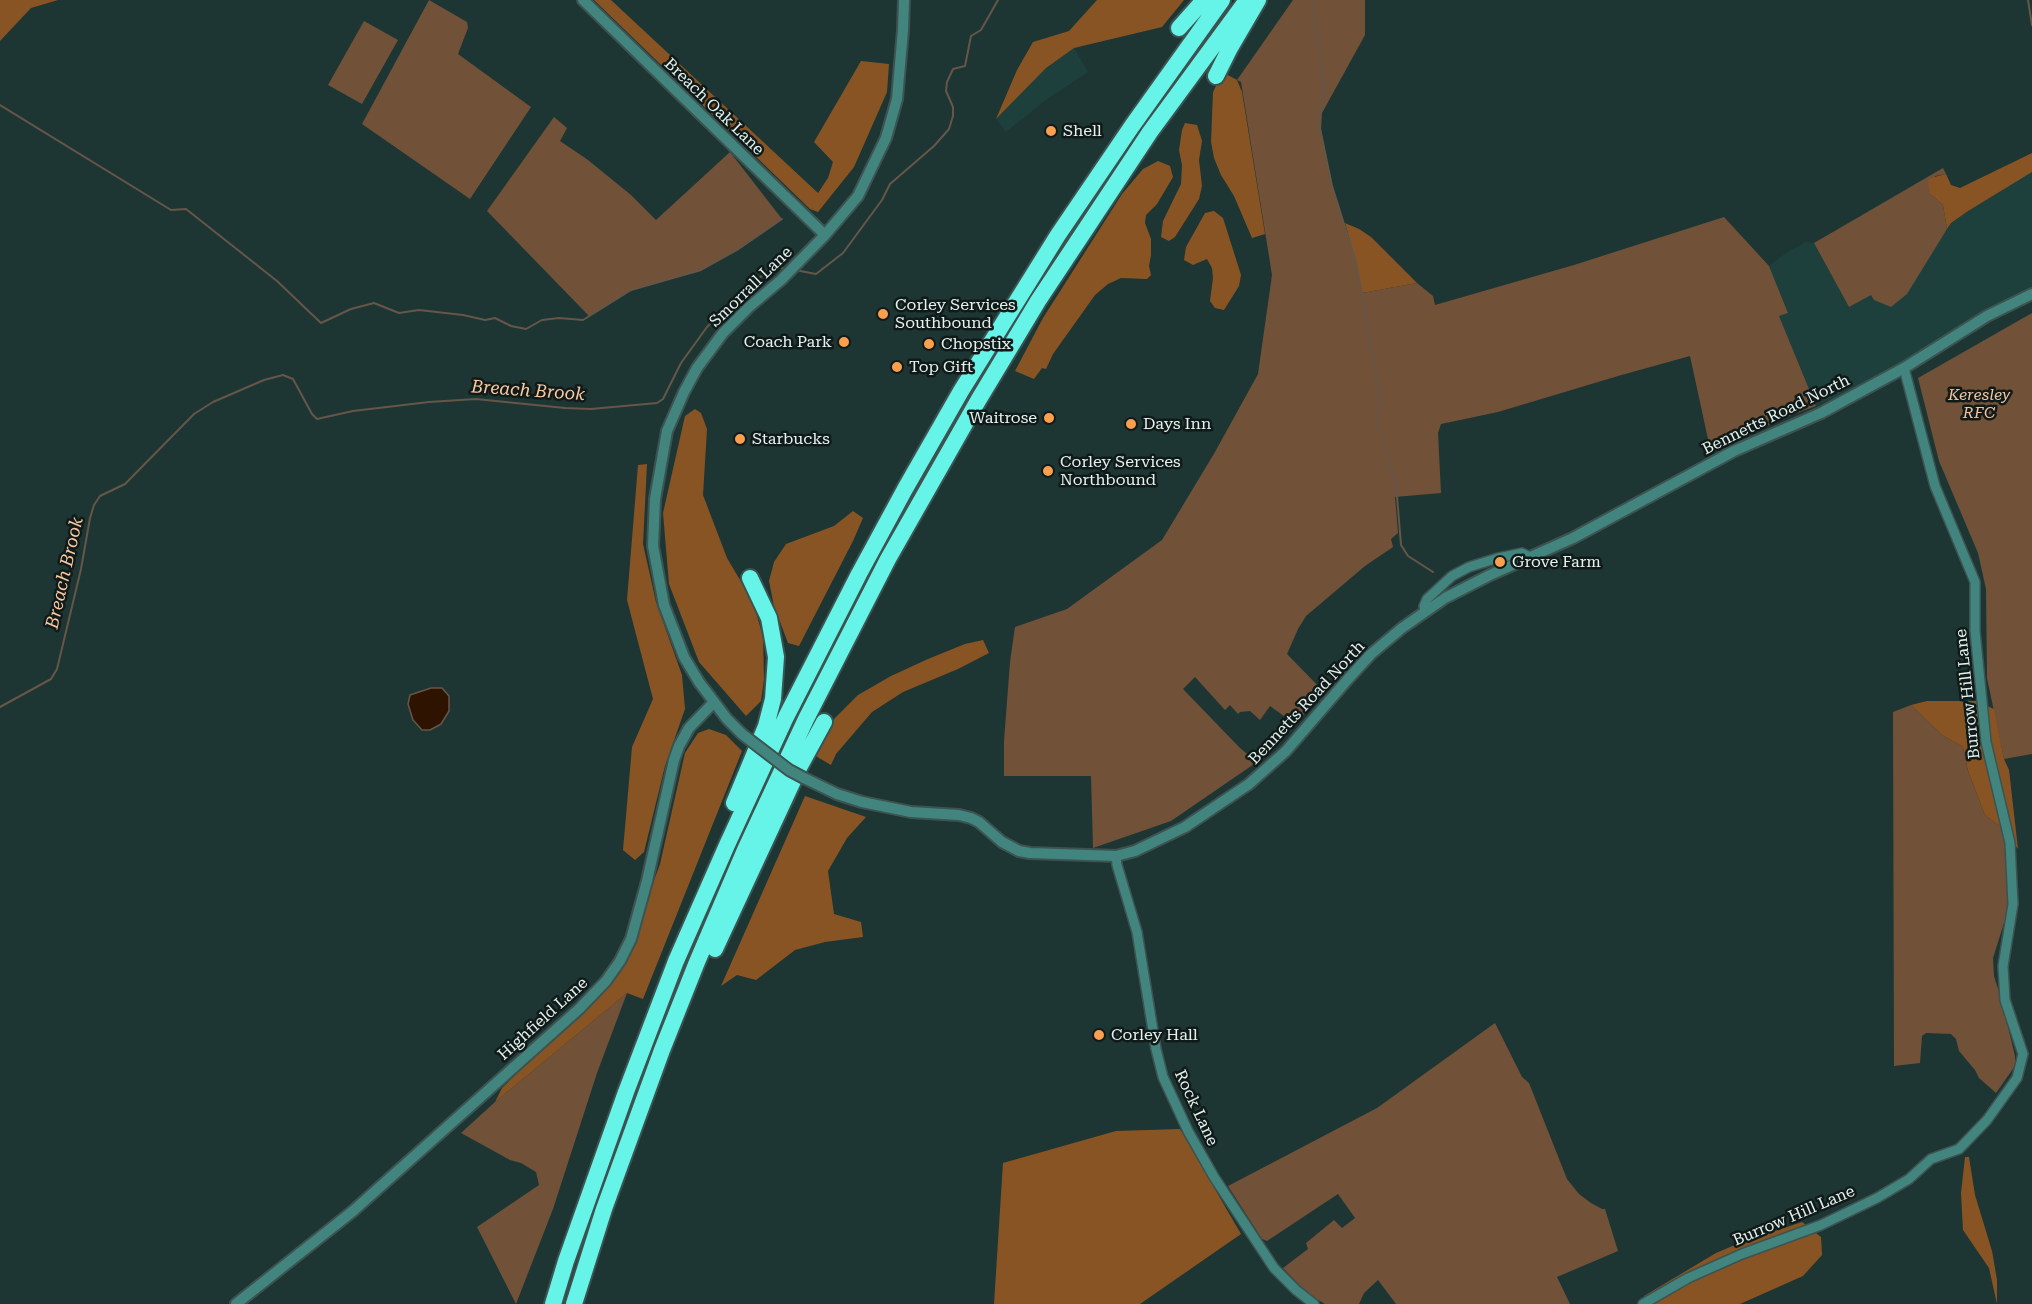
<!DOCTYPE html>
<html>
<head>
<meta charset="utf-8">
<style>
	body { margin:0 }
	canvas { display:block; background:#1d3533 }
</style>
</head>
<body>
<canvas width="2032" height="1304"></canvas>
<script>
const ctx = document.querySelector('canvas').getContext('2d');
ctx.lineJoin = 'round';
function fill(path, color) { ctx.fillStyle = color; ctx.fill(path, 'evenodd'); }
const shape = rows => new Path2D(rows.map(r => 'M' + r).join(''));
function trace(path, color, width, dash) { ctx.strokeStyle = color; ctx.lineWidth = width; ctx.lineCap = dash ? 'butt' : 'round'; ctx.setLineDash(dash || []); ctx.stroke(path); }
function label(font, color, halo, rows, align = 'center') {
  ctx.font = font + ' "Roboto Serif",serif'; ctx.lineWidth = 5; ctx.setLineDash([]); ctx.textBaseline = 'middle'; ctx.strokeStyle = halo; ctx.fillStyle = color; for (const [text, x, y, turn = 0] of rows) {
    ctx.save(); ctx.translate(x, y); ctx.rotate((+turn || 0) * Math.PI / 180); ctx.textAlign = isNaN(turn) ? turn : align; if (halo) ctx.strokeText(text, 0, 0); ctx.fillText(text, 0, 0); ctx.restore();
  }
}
const built = shape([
	[1074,48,1088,72,1047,99,1006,132,996,119,1048,66],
	[2032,153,2032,289,1989,308,1879,377,1816,406,1779,316,1788,313,1769,266,1786,253,1806,242,1814,243,1849,307,1931,253,1951,223,1967,211]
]);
const green = shape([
	[429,0,467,22,468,28,458,54,531,107,470,199,362,124],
	[1293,0,1365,0,1365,35,1322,113,1321,130,1332,186,1356,262,1362,293,1417,283,1433,296,1435,305,1574,265,1724,217,1769,266,1788,313,1779,316,1816,406,1781,419,1711,453,1690,356,1618,376,1498,412,1441,424,1438,433,1441,493,1395,497,1398,533,1391,539,1393,547,1365,566,1306,616,1298,629,1287,654,1324,692,1295,724,1270,706,1260,720,1250,711,1240,712,1238,714,1230,705,1225,710,1195,677,1183,689,1240,748,1257,762,1171,821,1093,848,1091,776,1004,776,1004,741,1010,662,1015,627,1067,609,1162,540,1215,452,1258,374,1272,275,1241,82,1237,80],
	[364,21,398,40,362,104,328,85],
	[554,117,567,128,560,141,588,160,631,195,656,220,730,152,782,219,735,251,701,270,631,290,589,316,487,211],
	[1943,168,1946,174,1935,176,1930,188,1930,194,1943,205,1947,229,1907,294,1891,307,1874,300,1871,295,1849,307,1814,243],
	[2032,313,2032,754,2004,759,1987,678,1986,589,1978,553,1939,461,1918,378],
	[1911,705,1942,735,1963,747,1968,771,1985,815,2002,828,2005,844,2009,907,1993,958,1994,976,2001,998,2015,1056,2015,1066,1996,1093,1979,1078,1975,1070,1959,1051,1956,1039,1951,1034,1926,1033,1922,1036,1920,1063,1894,1066,1893,712],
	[627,993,597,1073,553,1209,516,1304,477,1227,539,1185,536,1172,521,1163,510,1160,461,1133,495,1102],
	[1495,1023,1522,1077,1529,1083,1567,1179,1579,1194,1591,1203,1602,1209,1605,1209,1618,1251,1557,1277,1570,1304,1396,1304,1378,1280,1364,1293,1359,1304,1325,1304,1308,1294,1283,1268,1308,1249,1306,1243,1334,1220,1342,1228,1355,1218,1338,1194,1267,1241,1262,1239,1228,1186,1377,1108]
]);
const forest = shape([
	[0,0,58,0,31,8,0,41],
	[594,0,611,0,818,193,828,178,833,162,814,142,861,61,889,64,887,92,854,167,818,212,810,209],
	[1097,0,1184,0,1162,27,1074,48,1046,68,996,119,1017,70,1033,42,1069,31],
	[1226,74,1237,80,1242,92,1265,234,1252,238,1234,196,1221,175,1214,158,1211,142,1213,92,1219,80],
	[1185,123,1197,125,1202,141,1199,160,1202,186,1199,199,1175,237,1169,241,1161,237,1163,221,1181,184,1182,165,1179,150,1182,130],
	[2032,153,2032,172,1968,211,1951,223,1947,229,1943,205,1930,194,1928,181,1930,178,1946,174,1951,185,1960,188],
	[1158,161,1170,166,1173,177,1157,204,1146,215,1145,223,1151,239,1151,255,1149,266,1151,275,1147,279,1121,278,1108,284,1095,295,1053,354,1046,369,1042,368,1034,379,1015,371,1043,318,1122,194,1143,169],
	[1214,211,1223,218,1241,275,1239,286,1224,310,1215,308,1210,301,1213,278,1212,268,1207,259,1193,265,1184,260,1186,247,1205,213],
	[1345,223,1359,229,1371,237,1417,283,1362,293,1356,262],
	[695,409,701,413,707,429,703,495,727,558,753,602,763,637,764,679,761,701,746,716,699,662,669,584,663,513,685,416],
	[647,464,643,544,656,602,682,675,685,709,665,766,644,852,635,860,623,850,632,747,653,699,627,600,638,465],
	[853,511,863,518,853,541,799,646,788,643,774,606,769,581,774,562,786,544,834,526],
	[983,640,989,653,958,669,903,692,872,712,836,754,831,765,814,755,835,718,858,695,891,676,928,659,965,644],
	[1927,701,1976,701,1994,709,2004,759,2009,770,2018,849,2002,828,1985,815,1968,771,1963,747,1942,735,1911,705],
	[709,729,726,735,742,751,643,999,627,993,495,1102,502,1088,620,973,660,864,685,753,698,733],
	[805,796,866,817,847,838,828,871,834,914,861,922,863,937,825,942,795,950,756,980,737,975,721,986],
	[1180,1129,1241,1234,1140,1304,994,1304,1003,1163,1116,1131],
	[1965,1157,1969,1157,1975,1195,1992,1251,1997,1280,1997,1304,1989,1268,1963,1230,1961,1193],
	[1802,1222,1821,1237,1822,1255,1803,1276,1740,1304,1646,1304,1644,1296,1716,1253,1742,1242]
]);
const water = shape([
	[431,688,442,688,449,696,449,711,441,724,430,730,422,730,413,720,408,704,410,695,431,688]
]);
const stream = shape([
	[1312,0,1325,89,1318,119,1332,186,1356,262,1381,402,1377,421,1396,484,1401,545,1408,556,1433,572],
	[2028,0,2032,25],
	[0,105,171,210,186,209,277,281,321,323,351,309,374,303,399,313,419,310,463,315,485,320,495,318,511,326,526,329,542,320,559,318,583,320,631,290,701,270,737,250,782,219],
	[795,270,816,274,843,253,882,200,890,184,934,146,949,129,953,116,953,107,946,91,947,82,953,69,965,66,971,36,981,30,998,0],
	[0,707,51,679,57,669,81,569,90,518,94,505,100,496,125,484,194,414,213,402,264,380,283,375,293,379,312,414,317,419,353,411,429,402,476,399,565,408,591,409,657,403,663,399,681,363,707,327,733,301,773,266,787,269]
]);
const minor = shape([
	[1425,611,1424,606,1427,599,1452,576,1469,567,1498,558,1522,553,1530,557],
	[1116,856,1117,865,1137,932,1156,1049,1163,1077,1188,1131,1214,1177,1274,1268,1296,1290,1314,1304],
	[1643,1304,1688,1278,1742,1254,1821,1225,1877,1198,1909,1179,1931,1159,1959,1149,1987,1120,2017,1078,2023,1054,2005,1000,2003,966,2013,904,2010,843,1986,742,1975,631,1975,582,1935,486,1904,368]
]);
const tertiary = shape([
	[583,0,825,235],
	[742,734,727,719,699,682,684,657,664,605,653,546,655,499,667,431,684,392,697,368,723,333,749,307,781,280,825,235,858,196,886,138,897,99,903,30,904,0],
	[804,778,837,794,862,802,911,812,959,815,971,818,979,822,1002,842,1019,851,1030,853,1116,856,1135,851,1185,827,1249,784,1286,751,1348,679,1371,654,1402,628,1445,598,1490,575,1573,538,1734,451,1821,413,1904,368,1987,316,2032,294],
	[236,1304,353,1211,579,1009,606,981,620,961,631,939,647,881,674,760,679,746,689,728,714,702]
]);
const motorway = shape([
	[1179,28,1204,0],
	[1216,76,1230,48,1258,0],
	[734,803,766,726,773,699,776,657,769,618,750,578],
	[715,949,800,766,824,722],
	[553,1304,566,1261,626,1092,676,961,727,845,786,717,859,574,905,489,961,391,1058,235,1132,126,1222,0],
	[574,1304,604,1209,662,1050,697,962,745,850,806,719,888,559,979,399,1038,301,1150,132,1247,0]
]);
const tertiaryBridge = shape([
	[742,734,789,770,804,778]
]);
const markers = [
	[1051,131,6,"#fa9f4e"],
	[883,314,6,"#fa9f4e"],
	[844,342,6,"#fa9f4e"],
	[929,344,6,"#fa9f4e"],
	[897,367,6,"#fa9f4e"],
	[1049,418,6,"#fa9f4e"],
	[1131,424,6,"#fa9f4e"],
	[740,439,6,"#fa9f4e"],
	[1048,471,6,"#fa9f4e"],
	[1500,562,6,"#fa9f4e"],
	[1099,1035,6,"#fa9f4e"]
];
const streetNames = [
	["Breach Oak Lane",714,107,44],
	["Smorrall Lane",751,287,-44],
	["Bennetts Road North",1776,415,-26],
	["Burrow Hill Lane",1968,694,-96],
	["Bennetts Road North",1307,703,-47],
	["Highfield Lane",543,1019,-42],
	["Rock Lane",1196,1108,65],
	["Burrow Hill Lane",1794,1216,-23]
];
const poiNames = [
	["Shell",1063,131],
	["Corley Services",895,305],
	["Southbound",895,323],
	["Coach Park",832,342,"right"],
	["Chopstix",941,344],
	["Top Gift",909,367],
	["Waitrose",1037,418,"right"],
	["Days Inn",1143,424],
	["Starbucks",752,439],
	["Corley Services",1060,462],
	["Northbound",1060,480],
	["Grove Farm",1512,562],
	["Corley Hall",1111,1035]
];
const parkNames = [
	["Keresley",1979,395],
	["RFC",1979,413]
];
const waterNames = [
	["Breach Brook",528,391,4],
	["Breach Brook",65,573,-77]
];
fill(built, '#1d403c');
fill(green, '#715138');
fill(forest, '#895423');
fill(water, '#2e1300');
trace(water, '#655648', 1.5);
trace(stream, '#655648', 2);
trace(minor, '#3d5351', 12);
trace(tertiary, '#3d5351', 14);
trace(motorway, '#3d5351', 20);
trace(minor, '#41857e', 9);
trace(tertiary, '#41857e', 10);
trace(motorway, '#65f4e7', 16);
trace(tertiaryBridge, '#3d5351', 14, []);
trace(tertiaryBridge, '#41857e', 10);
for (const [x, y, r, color] of markers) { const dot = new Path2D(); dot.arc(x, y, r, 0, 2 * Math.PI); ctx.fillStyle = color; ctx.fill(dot); trace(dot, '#101b19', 2); }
label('16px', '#e4f2f0', '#101b19', streetNames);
label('16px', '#e4f2f0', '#101b19', poiNames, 'left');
label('italic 16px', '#f4c49e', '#101b19', parkNames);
label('italic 18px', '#fac9a3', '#101b19', waterNames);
</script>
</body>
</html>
